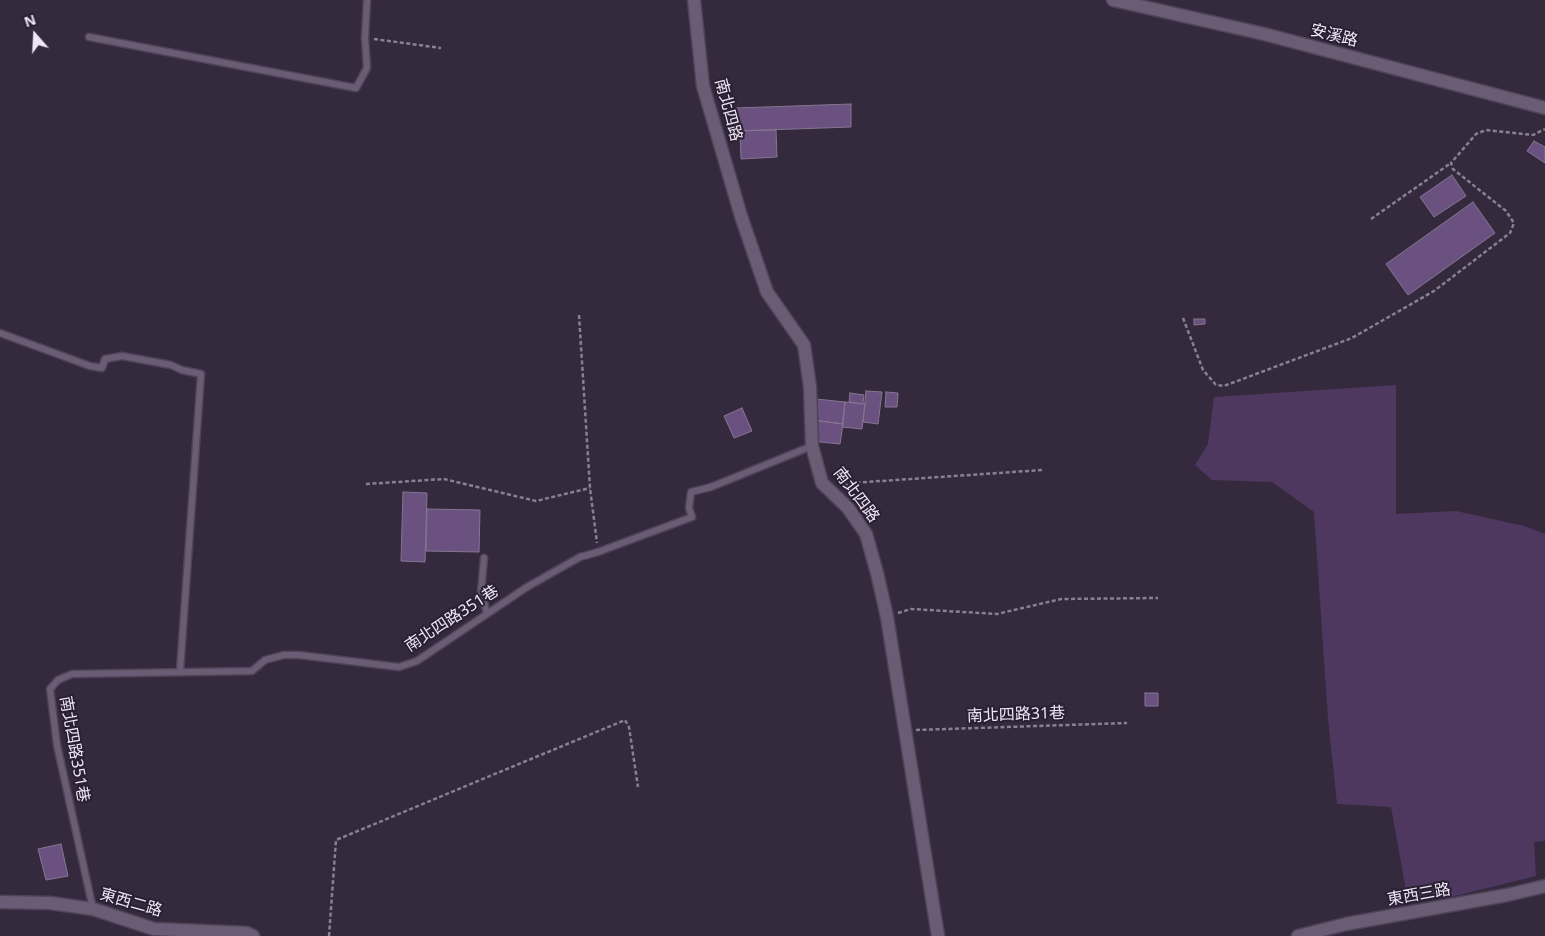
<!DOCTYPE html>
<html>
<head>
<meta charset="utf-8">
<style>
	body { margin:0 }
	#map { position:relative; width:1545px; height:936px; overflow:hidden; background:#35293e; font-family:"Noto Sans",sans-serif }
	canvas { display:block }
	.north { position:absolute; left:10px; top:10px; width:50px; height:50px; -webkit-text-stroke:4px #2b1f34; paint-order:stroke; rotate:341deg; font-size:14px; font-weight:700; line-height:20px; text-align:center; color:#eee7f5 }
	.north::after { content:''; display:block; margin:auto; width:18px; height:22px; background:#eee7f5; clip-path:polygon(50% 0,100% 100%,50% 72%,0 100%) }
</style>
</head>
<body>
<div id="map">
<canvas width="1545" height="936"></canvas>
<div class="north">N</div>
</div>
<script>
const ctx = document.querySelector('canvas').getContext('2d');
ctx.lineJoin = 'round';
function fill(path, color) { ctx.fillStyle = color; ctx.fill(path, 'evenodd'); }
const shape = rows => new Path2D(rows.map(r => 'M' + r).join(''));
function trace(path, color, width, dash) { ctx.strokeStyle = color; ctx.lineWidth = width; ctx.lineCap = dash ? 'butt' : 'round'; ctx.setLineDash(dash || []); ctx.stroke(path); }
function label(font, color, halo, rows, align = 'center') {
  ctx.font = font + ' "Noto Sans","Noto Sans TC",sans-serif'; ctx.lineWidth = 4; ctx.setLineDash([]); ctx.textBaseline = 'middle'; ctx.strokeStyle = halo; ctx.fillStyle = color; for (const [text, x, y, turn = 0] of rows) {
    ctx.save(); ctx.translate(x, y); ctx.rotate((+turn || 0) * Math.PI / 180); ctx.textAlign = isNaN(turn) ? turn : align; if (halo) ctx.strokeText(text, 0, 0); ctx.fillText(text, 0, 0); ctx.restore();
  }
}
const green = shape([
	[1396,385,1396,514,1456,511,1524,526,1545,534,1545,841,1534,842,1536,876,1447,898,1407,896,1391,807,1337,804,1328,719,1314,512,1272,482,1212,480,1195,465,1208,444,1214,397]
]);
const building = shape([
	[851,104,851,127,736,131,736,108,851,104],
	[776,130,777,157,741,159,740,131,776,130],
	[1534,141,1545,147,1545,163,1527,151,1534,141],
	[1452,175,1466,196,1434,217,1420,197,1452,175],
	[1473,202,1495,233,1408,295,1386,264,1473,202],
	[1194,319,1205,319,1205,324,1194,325,1194,319],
	[866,391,882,392,878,424,863,422,866,391],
	[886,392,898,393,897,407,885,407,886,392],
	[850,393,864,395,863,404,849,402,850,393],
	[816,399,845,402,843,424,813,420,816,399],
	[845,402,865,404,862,429,842,427,845,402],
	[742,408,752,431,734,438,724,416,742,408],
	[813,420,843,424,840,444,811,441,813,420],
	[403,492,427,493,425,562,401,561,403,492],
	[427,509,480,510,479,552,426,551,427,509],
	[1145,693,1158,693,1158,706,1145,706,1145,693],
	[61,844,68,876,46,880,38,849,61,844]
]);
const path = shape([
	[374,39,441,48],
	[1371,219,1451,163],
	[579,315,590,488,597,543],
	[1183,318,1203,370,1216,385,1224,386,1352,338,1434,291,1510,233,1514,223,1506,211,1453,169,1451,163,1476,134,1486,130,1533,135,1545,129],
	[366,484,444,479,536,501,590,488],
	[844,486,852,483,1042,470],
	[898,613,911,609,997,614,1061,599,1158,598],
	[916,730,1127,723],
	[329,936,336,840,625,720,629,727,638,787]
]);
const service = shape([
	[89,37,356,88,367,68,365,38,367,0],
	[0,333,90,366,102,368,105,359,122,356,171,365,182,370,201,374,180,671],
	[484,558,481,592,487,613],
	[93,909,57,745,50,689,58,680,72,674,252,671,265,660,284,655,299,655,399,667,417,661,527,587,580,557,598,552,692,517,689,508,691,492,711,487,812,446]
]);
const minor = shape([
	[694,0,703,86,741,216,767,292,804,345,810,387,812,446,822,483,848,508,866,534,877,573,887,617,938,936],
	[1113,0,1264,34,1545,108],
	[0,902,50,903,93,909,154,929,247,933,253,936],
	[1298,936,1346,924,1507,895,1545,886]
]);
const streetNames = [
	["安溪路",1334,36,14],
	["南北四路",728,110,75],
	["南北四路",856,495,53],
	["南北四路351巷",452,619,-33],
	["南北四路31巷",1016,715,-2],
	["南北四路351巷",74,749,80],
	["東西三路",1419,895,-10],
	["東西二路",131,903,16]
];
fill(green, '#4e385f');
fill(building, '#6b5180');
trace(building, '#847790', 1);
trace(service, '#4e4457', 9);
trace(minor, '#4e4457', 15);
trace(path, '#8a8092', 2.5, [4, 2.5]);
trace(service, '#695c74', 6);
trace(minor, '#695c74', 12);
label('16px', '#eee7f5', '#2b1f34', streetNames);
</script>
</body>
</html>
